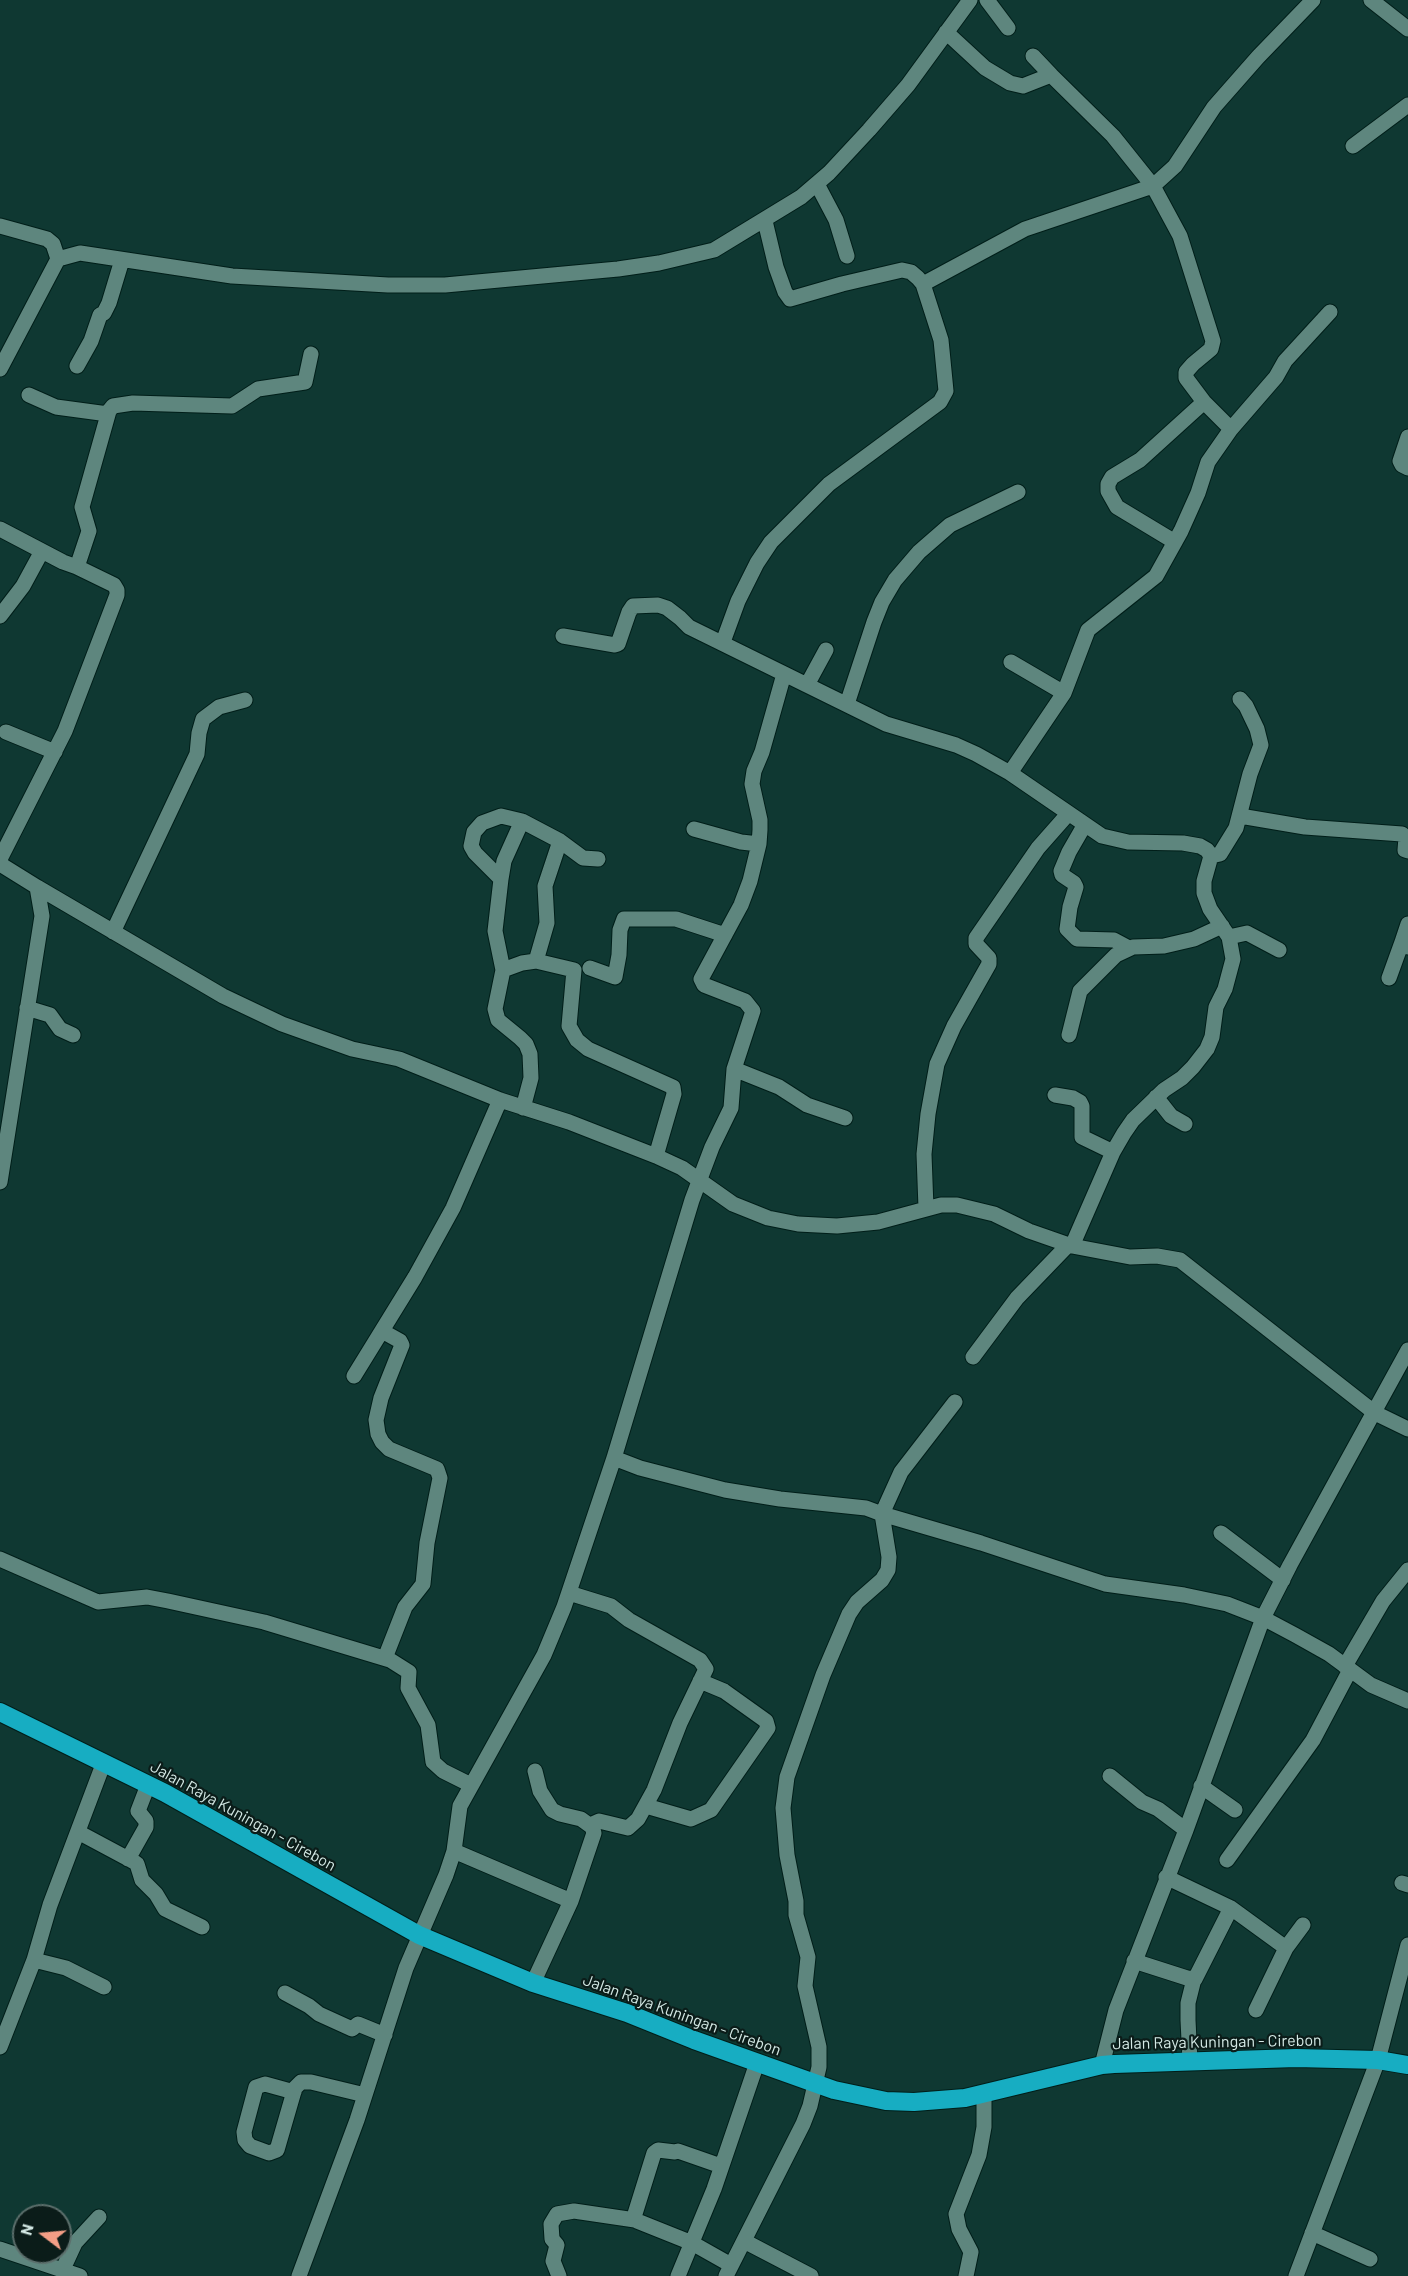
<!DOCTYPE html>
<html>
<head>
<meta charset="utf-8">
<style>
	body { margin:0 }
	#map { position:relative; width:1408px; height:2276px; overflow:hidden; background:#0f3832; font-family:Barlow,sans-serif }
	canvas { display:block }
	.north { position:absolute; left:12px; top:2204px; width:60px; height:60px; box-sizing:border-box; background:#0b1c19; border:2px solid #5b6e6b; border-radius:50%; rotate:286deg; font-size:16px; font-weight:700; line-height:24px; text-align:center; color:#d4e9e5 }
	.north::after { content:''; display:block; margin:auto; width:21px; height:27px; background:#f49e86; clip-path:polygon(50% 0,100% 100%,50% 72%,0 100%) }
</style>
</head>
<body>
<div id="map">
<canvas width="1408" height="2276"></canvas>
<div class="north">N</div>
</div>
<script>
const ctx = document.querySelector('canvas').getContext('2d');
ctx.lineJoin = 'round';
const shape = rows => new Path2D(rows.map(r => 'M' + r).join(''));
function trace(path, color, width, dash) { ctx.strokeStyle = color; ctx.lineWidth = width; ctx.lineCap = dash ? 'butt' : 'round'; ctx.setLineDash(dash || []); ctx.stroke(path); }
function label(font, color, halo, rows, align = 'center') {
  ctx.font = font + ' Barlow,sans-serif'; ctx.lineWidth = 4.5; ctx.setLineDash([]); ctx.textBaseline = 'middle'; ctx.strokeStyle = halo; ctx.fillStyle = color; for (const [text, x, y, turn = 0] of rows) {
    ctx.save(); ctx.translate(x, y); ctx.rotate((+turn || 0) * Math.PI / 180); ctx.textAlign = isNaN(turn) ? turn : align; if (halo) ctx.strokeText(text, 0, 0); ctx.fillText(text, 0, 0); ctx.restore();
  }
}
const minor = shape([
	[987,0,1008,28],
	[1371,0,1408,29],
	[946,32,985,68,1010,83,1023,86,1051,75,1113,136,1153,186,1180,236,1213,341,1211,349,1193,364,1186,372,1186,378,1204,402,1231,429],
	[1033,56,1051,75],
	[1353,146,1408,105],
	[817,184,836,220,847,256],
	[0,226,47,239,53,244,58,259],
	[923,284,1025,229,1153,186,1175,166,1214,107,1258,57,1313,0],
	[77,366,91,341,100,315,104,313,109,303,122,260],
	[0,369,58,259,80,253,232,276,388,285,445,285,618,269,659,263,714,250,801,197,829,173,869,130,908,85,970,0],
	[29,395,56,407,108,414],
	[1408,437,1400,461,1402,465,1408,468],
	[0,529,63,562,77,567],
	[1175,542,1117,507,1108,491,1108,484,1112,477,1140,460,1204,402],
	[0,616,23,586,42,551],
	[563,636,615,645,618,644,629,612,633,606,658,605,667,608,680,618,689,627,886,724,956,745,976,754,1010,773,1102,836,1128,842,1183,843,1200,846,1207,850,1211,856,1204,881,1204,893,1210,909,1229,937,1233,959,1225,989,1216,1007,1212,1037,1207,1049,1193,1067,1182,1078,1164,1090,1133,1120,1124,1133,1113,1152,1072,1246],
	[723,642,738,601,757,563,771,542,829,484,940,402,946,391,941,340,923,284,918,278,911,272,902,270,842,284,790,299,785,292,776,267,765,221],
	[1011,662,1064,693],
	[807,685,826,650],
	[847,704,874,622,882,602,895,580,919,552,950,525,1018,492],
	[6,732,55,752],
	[1010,773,1064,693,1088,630,1156,576,1181,531,1198,493,1208,462,1231,429,1276,377,1285,361,1330,312],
	[1240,816,1305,827,1402,834,1406,837,1405,850,1408,851],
	[522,821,501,816,482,823,474,832,471,846,475,853,501,879,495,931,503,970,495,1009,498,1020,520,1038,526,1044,530,1054,531,1078,523,1108],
	[1084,826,1069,852,1061,871,1062,875,1074,883,1076,887,1070,907,1067,929,1077,939,1114,940,1129,948],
	[694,829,741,842,759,844],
	[1211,856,1220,854,1236,828,1250,774,1261,745,1257,729,1246,706,1240,699],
	[0,859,65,731,117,595,117,590,114,585,77,567,89,531,82,507,109,411,113,406,133,403,232,406,258,389,305,382,311,354],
	[0,864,37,887,42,916,0,1182],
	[501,879,504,861,522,821,560,841,583,858,598,859],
	[37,887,223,996,282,1024,352,1049,399,1059,500,1100,569,1122,656,1156,682,1168,733,1204,768,1218,798,1224,837,1226,878,1222,941,1205,957,1205,994,1214,1029,1231,1072,1246,1130,1257,1157,1256,1180,1260,1375,1413,1408,1429],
	[1408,924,1402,942,1408,947],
	[113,932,197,754,199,733,203,719,219,707,245,700],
	[1229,937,1247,933,1279,950],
	[536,961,547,923,545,886,560,841],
	[590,968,615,977,619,955,620,930,624,919,676,919,725,935],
	[503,970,522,963,536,961,574,970,569,1026,577,1040,588,1049,673,1087,674,1094,656,1156],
	[1389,978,1402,942],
	[27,1008,50,1015,60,1029,73,1035],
	[1069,1035,1080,991,1116,955,1133,947,1164,946,1194,939,1222,926],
	[734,1069,779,1087,807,1105,845,1118],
	[1055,1095,1073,1098,1080,1102,1082,1106,1082,1137,1113,1152],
	[1156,1097,1171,1116,1185,1124],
	[926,1208,924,1154,928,1114,937,1064,954,1026,989,964,989,958,976,944,976,938,1038,848,1068,814],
	[382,1331,400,1341,402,1345,381,1398,376,1420,378,1434,382,1442,389,1449,437,1469,440,1478,427,1543,423,1584,405,1607,385,1658],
	[973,1357,1017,1298,1069,1244],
	[354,1376,415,1277,453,1208,500,1100],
	[614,1458,640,1468,725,1490,780,1499,866,1508,882,1514,981,1543,1105,1584,1184,1595,1227,1604,1263,1618,1295,1635,1329,1654,1371,1685,1408,1701],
	[1221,1533,1283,1580],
	[0,1559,98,1602,147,1597,168,1601,264,1622,390,1660,409,1672,408,1688,428,1725,433,1762,443,1771,471,1785],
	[569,1593,611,1606,629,1620,700,1660,706,1669,680,1723,654,1790,638,1819,628,1828,599,1821,590,1825],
	[1345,1666,1383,1601,1408,1570],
	[1110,1776,1142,1802,1158,1809,1186,1830],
	[1201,1786,1235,1810],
	[646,1806,691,1819,711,1810,768,1728,766,1721,724,1691,700,1681],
	[78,1832,136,1863],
	[454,1851,571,1901],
	[128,1859,146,1827,146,1821,138,1811,148,1785],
	[1227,1860,1313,1740,1350,1670],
	[137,1864,142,1880,156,1894,165,1909,202,1927],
	[1166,1877,1231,1908,1286,1948],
	[1402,1883,1408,1885],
	[34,1960,66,1968,104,1987],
	[1134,1961,1187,1978,1195,1979,1231,1908],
	[533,1983,571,1901,594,1833,592,1827,581,1819,560,1814,552,1810,540,1791,535,1771],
	[285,1993,309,2006,319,2014,352,2029,358,2024,385,2035],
	[1256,2010,1286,1948,1303,1925],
	[0,2047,34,1960,50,1905,104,1762],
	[1190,2061,1188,2020,1188,2003,1194,1979],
	[1102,2065,1116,2010,1186,1830,1263,1618,1290,1565,1408,1350],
	[294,2092,265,2084,256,2087,244,2132,245,2140,250,2146,269,2153,277,2150,295,2088,301,2082,311,2082,365,2095],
	[721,2166,678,2151,675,2152,658,2150,654,2153,634,2217,637,2221,692,2243,731,2265],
	[1312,2233,1370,2259],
	[744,2241,811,2276],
	[0,2249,80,2276],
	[63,2269,75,2243,99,2217],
	[299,2276,357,2120,406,1968,446,1875,454,1851,460,1806,544,1655,564,1607,614,1458,692,1200,712,1147,731,1108,734,1069,753,1011,745,1001,704,985,701,979,741,905,750,881,759,844,760,830,760,820,752,784,754,771,762,752,784,674],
	[559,2276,553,2261,557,2245,552,2239,551,2224,557,2214,574,2211,635,2220],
	[678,2276,714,2189,757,2063],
	[726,2276,803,2124,810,2106,819,2067,819,2047,805,1986,808,1957,796,1915,796,1901,787,1855,783,1808,787,1777,823,1675,849,1614,857,1602,882,1580,888,1570,889,1557,882,1514,901,1472,955,1402],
	[966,2276,971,2252,959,2229,956,2214,979,2155,984,2127,984,2093],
	[1296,2276,1378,2060,1408,1945]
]);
const highway = shape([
	[0,1712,165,1793,419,1935,533,1983,627,2013,694,2040,834,2090,886,2101,914,2102,965,2098,1102,2065,1114,2064,1296,2058,1378,2060,1408,2065]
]);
const streetNames = [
	["Jalan Raya Kuningan - Cirebon",243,1816,29],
	["Jalan Raya Kuningan - Cirebon",682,2015,20],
	["Jalan Raya Kuningan - Cirebon",1217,2042,-1]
];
trace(minor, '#001e19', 17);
trace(highway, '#001e19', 20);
trace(minor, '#5e867e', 15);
trace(highway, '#17adc2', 18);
label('16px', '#d4e9e5', '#0b1c19', streetNames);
</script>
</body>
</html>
